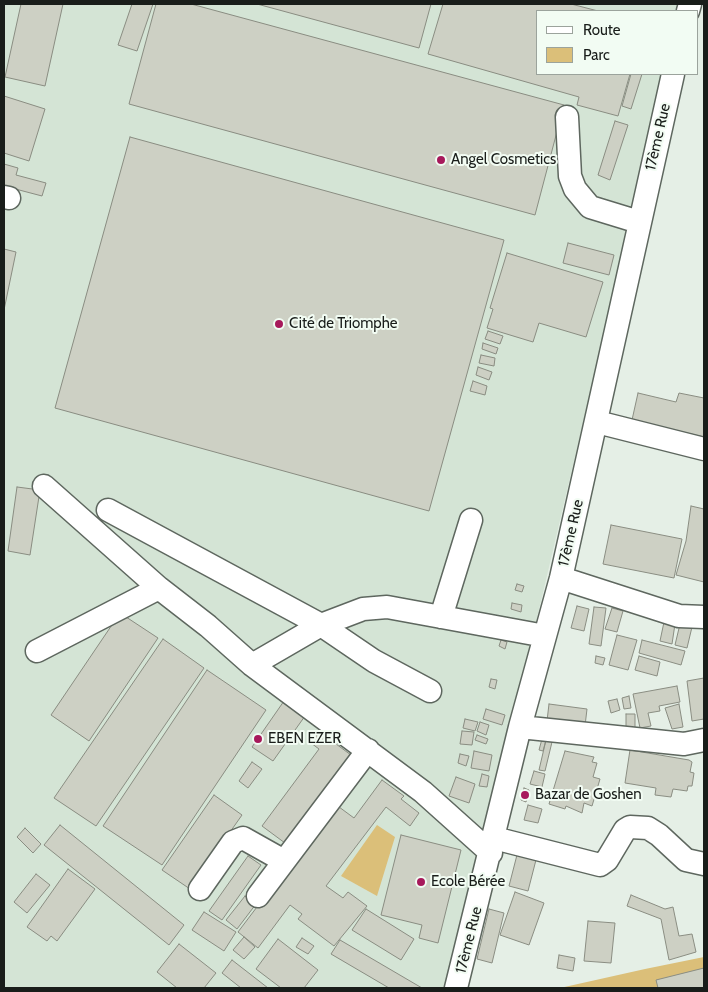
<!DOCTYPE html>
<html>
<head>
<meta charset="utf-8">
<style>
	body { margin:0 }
	#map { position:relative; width:708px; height:992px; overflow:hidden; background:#e5efe6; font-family:Cabin,sans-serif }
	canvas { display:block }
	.frame { position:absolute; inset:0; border:5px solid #191d1a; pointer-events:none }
	.legend { position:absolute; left:536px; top:10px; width:162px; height:65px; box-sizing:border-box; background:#f2fcf3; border:1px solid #9ba39c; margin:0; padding:6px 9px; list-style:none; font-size:15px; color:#191d1a }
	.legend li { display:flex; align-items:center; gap:10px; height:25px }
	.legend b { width:25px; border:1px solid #9ba39c }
</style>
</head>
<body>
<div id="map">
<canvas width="708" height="992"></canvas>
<div class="frame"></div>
<ul class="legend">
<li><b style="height:6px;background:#fff"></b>Route</li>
<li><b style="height:14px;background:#dbbf79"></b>Parc</li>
</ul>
</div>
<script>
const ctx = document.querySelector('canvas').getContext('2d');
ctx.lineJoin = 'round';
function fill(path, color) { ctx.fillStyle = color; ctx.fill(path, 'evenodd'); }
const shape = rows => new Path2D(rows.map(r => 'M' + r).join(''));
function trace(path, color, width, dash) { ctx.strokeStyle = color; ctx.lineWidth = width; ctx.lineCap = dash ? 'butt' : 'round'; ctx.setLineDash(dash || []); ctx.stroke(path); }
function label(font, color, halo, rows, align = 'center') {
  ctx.font = font + ' Cabin,sans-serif'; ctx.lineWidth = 4; ctx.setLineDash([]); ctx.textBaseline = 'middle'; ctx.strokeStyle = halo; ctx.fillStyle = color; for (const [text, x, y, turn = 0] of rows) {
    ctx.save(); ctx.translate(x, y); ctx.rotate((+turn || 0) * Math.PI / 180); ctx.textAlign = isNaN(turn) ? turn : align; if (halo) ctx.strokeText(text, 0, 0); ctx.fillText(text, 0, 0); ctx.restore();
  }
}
const built = shape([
	[4,4,681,4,679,11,537,11,537,74,665,74,450,988,4,988]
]);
const green = shape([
	[377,825,395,837,377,896,341,876],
	[704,957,704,988,560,988,645,969]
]);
const building = shape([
	[21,4,63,4,45,86,5,77,21,4],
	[132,4,153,4,137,51,118,45,132,4],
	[156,4,191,4,564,105,535,215,129,104,156,4],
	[257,4,431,4,419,48,257,4],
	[443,4,571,4,598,11,537,11,537,74,630,74,618,116,577,105,579,97,428,54,443,4],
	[631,74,642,74,631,109,622,106,631,74],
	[4,96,45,109,29,161,4,153,4,96],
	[615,121,628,125,610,180,598,175,615,121],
	[130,137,504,240,429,511,55,408,130,137],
	[4,164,18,168,16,175,46,183,42,196,4,186,4,164],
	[568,243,614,255,609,275,563,263,568,243],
	[4,249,16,252,4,310,4,249],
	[507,253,603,282,586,337,539,323,533,342,487,328,493,309,490,308,507,253],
	[488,331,503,336,500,344,485,339,488,331],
	[483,343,498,348,496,354,482,349,483,343],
	[481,355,495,358,494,366,479,363,481,355],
	[478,367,492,372,489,380,476,375,478,367],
	[473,381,487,386,485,395,470,391,473,381],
	[638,393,676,402,679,393,704,398,704,437,632,420,638,393],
	[17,487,40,490,30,555,8,551,17,487],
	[691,506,704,509,704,582,676,575,686,541,691,506],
	[611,525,682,539,674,578,603,564,611,525],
	[517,584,524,586,522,592,515,590,517,584],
	[512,603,522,605,521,612,511,609,512,603],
	[577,606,589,609,584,631,571,628,577,606],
	[594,607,606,608,601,646,589,644,594,607],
	[612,608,623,611,617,632,605,629,612,608],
	[120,613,158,638,89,741,51,715,120,613],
	[664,622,675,624,672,644,660,641,664,622],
	[680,624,692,627,687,648,675,645,680,624],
	[617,635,637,640,628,670,609,665,617,635],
	[163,639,204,668,96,826,54,798,163,639],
	[501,640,507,642,505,649,499,646,501,640],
	[642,640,685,651,681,665,639,653,642,640],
	[596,656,605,658,603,665,595,663,596,656],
	[639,656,660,662,657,676,635,670,639,656],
	[207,670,266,710,162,865,103,826,207,670],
	[704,678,704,719,692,721,687,681,704,678],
	[491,679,497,680,495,689,489,687,491,679],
	[677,686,680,702,659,706,660,711,648,713,651,726,640,728,633,694,677,686],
	[629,696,631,708,624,709,622,698,629,696],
	[617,699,620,710,611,713,608,701,617,699],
	[284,701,305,716,273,761,252,747,284,701],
	[549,704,587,709,585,726,547,721,549,704],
	[679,704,683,727,672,729,665,708,679,704],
	[486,709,505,715,502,725,483,719,486,709],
	[626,714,635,714,635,729,626,729,626,714],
	[465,719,478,722,475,731,463,728,465,719],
	[480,722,489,725,486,735,477,731,480,722],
	[322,728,335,737,332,741,355,758,289,846,262,826,319,749,311,743,322,728],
	[462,731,474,732,472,745,460,744,462,731],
	[477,735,488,739,486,744,475,740,477,735],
	[542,739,546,740,543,751,539,750,542,739],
	[546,740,552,742,545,771,539,770,546,740],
	[630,750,689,760,692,762,690,772,694,773,692,786,688,786,687,791,673,789,671,797,655,795,656,788,625,783,630,750],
	[474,751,492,755,489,771,471,768,474,751],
	[565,751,594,757,592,762,597,763,593,777,600,779,592,806,584,803,582,813,566,806,565,809,549,804,565,751],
	[460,754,469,756,466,766,458,763,460,754],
	[252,762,262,769,248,788,239,781,252,762],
	[534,771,545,774,542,787,530,784,534,771],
	[482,774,489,776,487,787,479,786,482,774],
	[456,777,475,784,469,803,449,796,456,777],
	[382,780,404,796,401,799,419,813,410,826,386,807,326,886,343,898,348,892,367,906,334,946,298,919,302,914,290,905,258,948,238,932,335,804,354,818,382,780],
	[524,788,529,790,526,802,521,800,524,788],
	[214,795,242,815,190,889,162,870,214,795],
	[528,805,542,809,538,823,524,820,528,805],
	[60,825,184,925,169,945,44,845,60,825],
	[25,828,41,844,33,853,17,837,25,828],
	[401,835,461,850,438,943,419,938,422,925,381,915,401,835],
	[518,851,537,856,528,891,509,886,518,851],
	[248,856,261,865,222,920,209,911,248,856],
	[68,869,95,889,57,941,51,936,47,941,27,927,68,869],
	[36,874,50,885,27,913,14,902,36,874],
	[515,892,544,903,529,945,500,935,515,892],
	[631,895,665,909,673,907,679,936,692,934,696,952,669,960,661,919,627,906,631,895],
	[245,896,256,904,237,929,226,920,245,896],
	[366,909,414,939,401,960,352,930,366,909],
	[489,909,504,913,492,963,477,959,489,909],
	[204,912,236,932,224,951,192,930,204,912],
	[588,921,615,923,611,963,584,961,588,921],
	[244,937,255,947,244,959,233,950,244,937],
	[302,938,314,946,308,954,296,947,302,938],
	[278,939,318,970,304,988,281,988,256,969,278,939],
	[340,940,422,988,389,988,331,954,340,940],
	[179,944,216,973,204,988,177,988,157,972,179,944],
	[559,955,575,958,573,971,557,968,559,955],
	[232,960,268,988,241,988,222,973,232,960],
	[704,968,704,988,658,988,656,980,704,968]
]);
const minor = shape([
	[688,11,690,4],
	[567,117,570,176,575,189,590,207,639,222],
	[4,197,9,198],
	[597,422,704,449],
	[44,486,159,588],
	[108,510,321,625,374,661,430,691],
	[561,578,679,616,704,617],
	[441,617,471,520],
	[37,651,159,588,208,626,252,665,423,792,491,853],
	[252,665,321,625,363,609,387,607,545,636],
	[520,727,684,744,704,740],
	[494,838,600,865,607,860,625,830,630,827,648,828,659,835,686,860,704,864],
	[200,889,233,842,243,838,284,861],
	[258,896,368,750],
	[456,988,520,727,561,578,673,74]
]);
const markers = [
	[441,160,5,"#a7195b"],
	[279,324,5,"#a7195b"],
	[258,739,5,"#a7195b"],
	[525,795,5,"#a7195b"],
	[421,882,5,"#a7195b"]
];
const streetNames = [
	["17ème Rue",658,137,-77],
	["17ème Rue",571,533,-77],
	["17ème Rue",469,940,-76]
];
const poiNames = [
	["Angel Cosmetics",451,160],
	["Cité de Triomphe",289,324],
	["EBEN EZER",268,739],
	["Bazar de Goshen",535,795],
	["Ecole Bérée",431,882]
];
fill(built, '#d4e4d5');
fill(green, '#dbbf79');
fill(building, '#cdd0c4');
trace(building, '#8a8d82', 1);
trace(minor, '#5e675f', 25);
trace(minor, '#fff', 22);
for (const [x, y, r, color] of markers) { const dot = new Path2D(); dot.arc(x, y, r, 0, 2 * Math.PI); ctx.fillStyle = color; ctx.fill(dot); trace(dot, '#f2fcf3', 2); }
label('15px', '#191d1a', '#f2fcf3', streetNames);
label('15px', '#191d1a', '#f2fcf3', poiNames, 'left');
</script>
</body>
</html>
